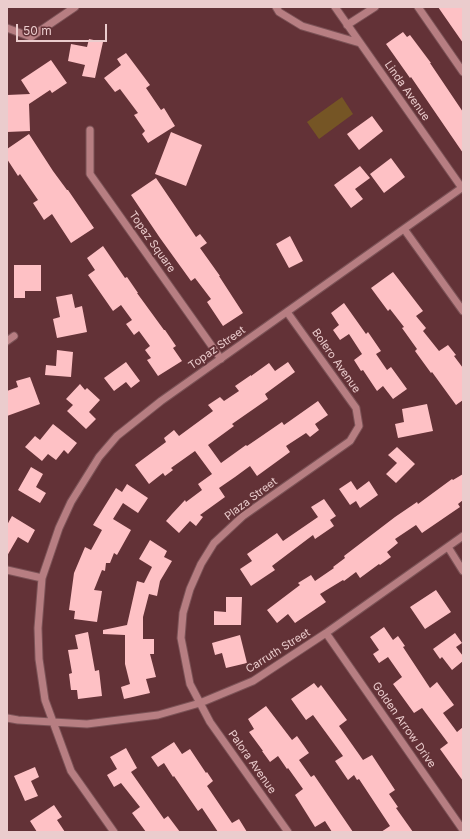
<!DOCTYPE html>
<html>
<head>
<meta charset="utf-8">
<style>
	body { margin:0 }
	#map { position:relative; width:470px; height:839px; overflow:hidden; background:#633237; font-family:Inter,sans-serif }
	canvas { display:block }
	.frame { position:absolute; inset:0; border:8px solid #ebcccd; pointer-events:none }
	.scale { position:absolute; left:16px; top:24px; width:91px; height:18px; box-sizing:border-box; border:2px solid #ebcccd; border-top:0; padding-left:5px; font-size:12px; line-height:14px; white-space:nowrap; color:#ebcccd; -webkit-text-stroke:3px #633237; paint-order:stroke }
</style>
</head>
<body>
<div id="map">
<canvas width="470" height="839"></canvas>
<div class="frame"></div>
<div class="scale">50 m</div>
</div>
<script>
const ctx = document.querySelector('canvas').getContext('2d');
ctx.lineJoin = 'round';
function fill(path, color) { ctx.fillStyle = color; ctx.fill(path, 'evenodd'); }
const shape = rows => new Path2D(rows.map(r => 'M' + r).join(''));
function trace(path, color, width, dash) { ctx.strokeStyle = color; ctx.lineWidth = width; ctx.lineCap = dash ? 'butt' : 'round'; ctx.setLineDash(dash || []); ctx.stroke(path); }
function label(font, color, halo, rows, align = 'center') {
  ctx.font = font + ' Inter,sans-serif'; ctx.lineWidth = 4; ctx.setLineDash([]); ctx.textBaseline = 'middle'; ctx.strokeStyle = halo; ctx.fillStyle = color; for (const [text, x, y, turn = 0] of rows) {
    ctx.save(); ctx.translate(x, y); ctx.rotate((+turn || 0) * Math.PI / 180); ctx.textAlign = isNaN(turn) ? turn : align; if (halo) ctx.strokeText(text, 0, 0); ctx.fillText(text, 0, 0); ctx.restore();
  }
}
const green = shape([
	[342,97,353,114,319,139,307,122]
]);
const building = shape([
	[438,7,463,7,463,43],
	[403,32,407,37,410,35,431,63,430,63,463,112,463,153,411,77,410,78,386,44],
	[89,39,103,42,95,78,82,76,85,65,68,61,71,44,87,47],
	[126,53,150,85,146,88,161,110,164,108,175,126,148,143,142,134,145,131,134,115,138,113,120,89,115,92,104,78,121,65,117,59],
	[51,60,67,83,52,93,50,90,29,104,30,131,7,132,7,95,30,94,21,80],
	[372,116,383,131,359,150,347,134],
	[171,132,202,145,186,186,155,174],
	[29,134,53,171,67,190,68,190,94,228,71,243,52,214,44,220,33,203,38,200,20,174,18,176,7,159,7,149],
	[391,158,405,177,384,193,370,174],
	[360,166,370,178,355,189,363,199,351,208,334,185],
	[156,178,196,237,200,234,207,243,200,248,220,276,219,276,243,313,223,326,207,302,211,299,195,278,191,281,160,238,131,195],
	[290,236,303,261,289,268,276,244],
	[103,246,125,278,127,277,138,293,137,293,164,330,165,330,176,346,173,348,182,361,158,376,147,360,151,358,145,350,150,346,139,331,134,335,126,324,132,320,121,305,113,311,88,275,95,270,87,258],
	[14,265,41,265,41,291,25,291,25,298,14,298],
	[393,272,423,311,416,316,426,328,423,331,439,351,448,345,456,355,454,356,463,368,463,400,456,405,432,372,431,373,415,351,417,349,402,328,404,327,390,309,388,311,371,288],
	[72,294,75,308,82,306,87,332,57,338,53,319,60,317,56,297],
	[344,303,366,334,368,332,381,351,376,354,387,370,391,367,407,389,393,399,383,386,377,391,363,370,361,371,354,360,362,354,349,334,340,340,333,330,339,325,331,313],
	[57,350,73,352,71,377,45,375,46,365,56,366],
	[126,362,140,381,131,388,126,382,114,391,104,378],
	[288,362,295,372,265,394,268,399,232,424,234,426,208,445,221,463,246,445,247,446,282,422,284,425,318,401,328,415,315,424,319,430,310,437,306,433,286,446,290,452,257,476,250,466,235,477,219,488,225,497,200,515,203,517,196,526,190,521,179,533,166,521,172,514,174,515,172,514,185,500,186,502,202,490,198,484,212,474,195,451,171,468,173,470,165,476,163,473,149,484,135,465,166,442,164,438,174,430,179,436,213,411,208,405,220,397,224,401,239,391,235,386,251,375,251,376,269,363,275,371],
	[30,377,40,404,7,416,7,391,18,387,16,381],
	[80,384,85,390,87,388,100,400,89,412,96,419,86,429,67,411,73,405,66,399],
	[427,404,433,431,398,438,395,424,404,422,402,409],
	[53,424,77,443,68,454,64,450,56,460,48,454,42,461,25,447,35,436,40,440],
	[397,447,415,464,396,483,386,474,397,463,388,455],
	[31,467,43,474,36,487,46,493,40,503,18,490],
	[463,474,463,500,458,504,460,507,422,533,416,525,395,539,398,543,387,552,391,557,380,565,379,564,360,578,356,572,344,581,343,580,320,594,326,602,295,623,288,614,277,623,267,610,300,585,298,583,311,575,315,581,334,568,333,567,345,558,344,556,395,517,417,502,418,504,452,479,453,480],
	[351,481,357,490,369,481,378,495,360,508,356,501,350,505,339,489],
	[127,484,148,498,138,513,123,503,113,519,131,530,117,555,114,553,110,563,106,563,105,571,102,570,94,590,102,591,97,622,74,619,75,611,69,610,74,573,85,547,91,550,102,530,93,525,116,488,122,492],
	[324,499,336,516,330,520,334,526,315,539,313,535,272,566,275,570,251,586,240,569,252,561,247,554,277,533,283,541,318,517,311,507],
	[12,516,35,530,28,543,18,537,7,556,7,525],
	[150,540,167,551,164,557,172,561,160,581,157,596,149,594,143,617,143,639,154,639,154,654,150,654,156,677,146,679,150,693,124,699,121,687,130,684,125,664,125,635,103,634,103,630,127,625,137,581,144,583,152,567,139,559],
	[436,590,451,612,425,629,410,607],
	[226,597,242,597,241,625,214,625,214,611,226,612],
	[384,627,393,640,398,636,405,646,403,647,430,688,437,682,454,705,443,713,457,732,463,727,463,781,440,749,448,743,422,708,414,713,393,684,402,677,388,657,379,663,373,654,379,650,370,637],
	[88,632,95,671,99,670,102,696,78,699,77,690,71,690,69,674,72,673,68,650,78,649,75,635],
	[455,633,462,643,456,647,463,656,463,661,452,670,442,657,440,659,433,649],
	[240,635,247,663,226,668,222,653,215,655,212,643],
	[314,683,318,688,321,685,347,720,339,726,363,760,372,755,395,790,389,794,398,807,396,808,413,832,381,832,390,826,359,779,357,780,354,775,348,780,335,761,343,756,313,715,306,720,291,699],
	[266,706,292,740,297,736,309,753,299,760,311,777,314,775,353,832,332,832,325,821,315,827,295,795,303,789,288,768,287,769,278,756,270,762,262,751,263,751,249,732,254,729,248,719],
	[174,742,182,754,190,749,206,773,207,772,213,781,207,786,232,823,239,819,247,832,218,832,202,808,198,811,174,776,173,777,164,763,158,767,151,757],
	[126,748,137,768,131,772,164,819,168,816,180,832,146,832,132,813,140,807,121,783,114,787,107,775,117,769,110,757],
	[35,767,39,777,31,781,38,796,25,801,14,776],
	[54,805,62,817,57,820,65,832,37,832,30,821]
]);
const minor = shape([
	[276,7,279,12,302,26,360,43],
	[335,7,462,188],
	[418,7,463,72],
	[347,25,375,7],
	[7,28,31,37,75,7],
	[90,130,90,174,221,359],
	[404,229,463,311],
	[287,312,356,408,359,426,350,441,243,516,214,543,201,564,190,589,183,613,181,638,190,684,210,722,288,832],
	[7,341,14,336],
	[448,547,463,571],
	[7,570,42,578],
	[326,633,463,830],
	[7,718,18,720,87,724,158,715,200,703,253,681,326,633,463,536],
	[114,832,71,771,45,700,39,659,38,628,42,578,59,528,71,502,99,457,117,436,161,401,463,187]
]);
const streetNames = [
	["Linda Avenue",407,91,55],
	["Topaz Square",152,242,55],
	["Topaz Street",217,348,-35],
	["Bolero Avenue",336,361,55],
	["Plaza Street",251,499,-37],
	["Carruth Street",278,651,-32],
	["Golden Arrow Drive",404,725,55],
	["Palora Avenue",252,762,55]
];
fill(green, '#755525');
fill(building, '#fec1c5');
trace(minor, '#7b5256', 9);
trace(minor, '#b77e82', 7);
label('11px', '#ebcccd', '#633237', streetNames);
</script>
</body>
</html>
